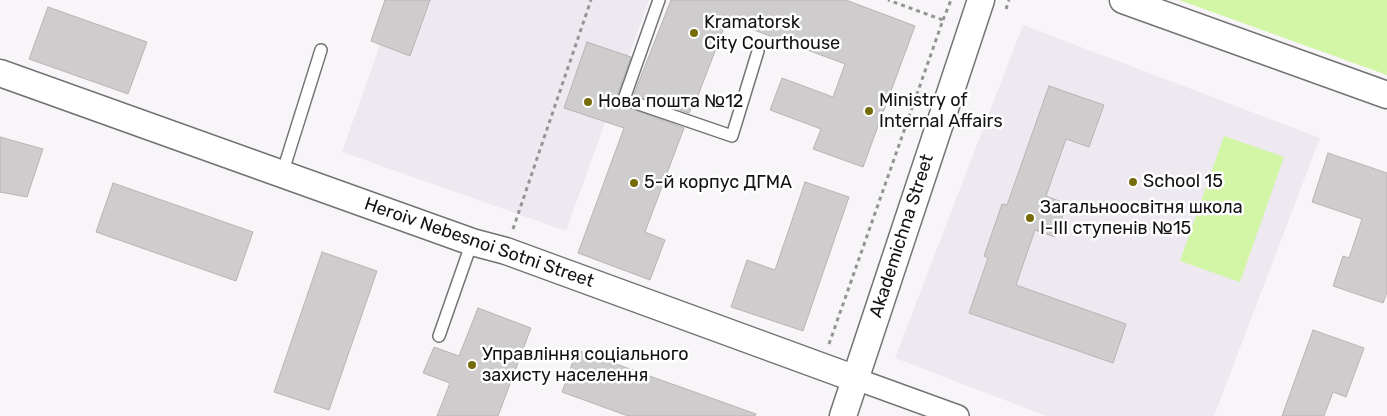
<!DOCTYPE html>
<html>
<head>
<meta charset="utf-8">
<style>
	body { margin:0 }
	canvas { display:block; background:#f7f5f8 }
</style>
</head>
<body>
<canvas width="1387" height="416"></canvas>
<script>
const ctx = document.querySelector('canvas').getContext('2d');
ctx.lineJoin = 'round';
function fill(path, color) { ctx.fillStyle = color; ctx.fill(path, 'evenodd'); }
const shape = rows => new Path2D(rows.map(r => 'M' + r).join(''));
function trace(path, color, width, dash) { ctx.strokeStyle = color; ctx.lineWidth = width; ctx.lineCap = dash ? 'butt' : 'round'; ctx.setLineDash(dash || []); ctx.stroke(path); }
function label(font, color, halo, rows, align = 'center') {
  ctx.font = font + ' Rubik,sans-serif'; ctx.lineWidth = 5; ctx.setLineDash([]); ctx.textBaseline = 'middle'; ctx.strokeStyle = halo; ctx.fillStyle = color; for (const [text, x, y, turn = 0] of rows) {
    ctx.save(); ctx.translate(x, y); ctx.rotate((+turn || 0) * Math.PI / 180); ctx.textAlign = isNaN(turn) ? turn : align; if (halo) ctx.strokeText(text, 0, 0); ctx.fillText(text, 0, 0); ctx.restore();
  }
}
const built = shape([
	[396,0,649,0,566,231,342,152],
	[1023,25,1320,138,1214,416,1046,416,895,358]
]);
const green = shape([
	[1179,0,1387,0,1387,75],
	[1224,136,1284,157,1240,282,1180,261]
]);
const building = shape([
	[385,0,430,0,410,56,371,41,385,0],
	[671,0,846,0,915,26,863,167,813,149,821,129,770,110,782,78,833,97,845,64,727,20,694,106,693,105,689,113,634,94,671,0],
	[48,7,147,42,128,94,29,59,48,7],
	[587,42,631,57,617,96,619,104,684,128,645,232,665,240,650,280,578,253,624,128,564,108,587,42],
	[1049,86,1104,105,1089,147,1066,139,1046,196,1067,204,1055,237,1035,230,1016,285,1126,324,1113,363,969,313,988,258,984,256,1002,204,1007,205,1049,86],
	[0,137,43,149,27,197,0,192,0,137],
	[1328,153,1387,173,1387,292,1383,303,1333,286,1343,256,1349,258,1362,219,1312,202,1328,153],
	[805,182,849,197,803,331,731,307,747,260,775,270,805,182],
	[113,183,253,232,236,281,96,232,113,183],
	[322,252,377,271,329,410,274,392,322,252],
	[478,308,531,328,498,416,437,416,450,383,423,373,434,347,459,356,478,308],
	[1313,330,1364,348,1346,397,1333,392,1324,416,1282,416,1313,330],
	[577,350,756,414,755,416,628,416,562,392,577,350]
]);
const path = shape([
	[1006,9,1009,0],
	[943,20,951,0],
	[513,229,591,0],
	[829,344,943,20,888,0]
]);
const service = shape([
	[659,0,624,99,732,136,758,51],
	[282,174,321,50],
	[439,336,472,242]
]);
const minor = shape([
	[856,379,958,416]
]);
const tertiary = shape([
	[1123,0,1387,95],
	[0,73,472,242,506,251,856,379],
	[843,416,981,0]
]);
const markers = [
	[694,33,5,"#766c07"],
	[588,102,5,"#766c07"],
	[869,111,5,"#766c07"],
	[1133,182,5,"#766c07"],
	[634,183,5,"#766c07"],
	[1030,218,5,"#766c07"],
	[472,365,5,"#766c07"]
];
const poiNames = [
	["Kramatorsk",704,23],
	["City Courthouse",704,44],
	["Ministry of",879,101],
	["Internal Affairs",879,122],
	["Нова пошта №12",598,102],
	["School 15",1143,182],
	["5-й корпус ДГМА",644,183],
	["Загальноосвітня школа",1040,208],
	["І-ІІІ ступенів №15",1040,229],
	["Управління соціального",482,355],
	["захисту населення",482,376]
];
const streetNames = [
	["Akademichna Street",902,236,-72],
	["Heroiv Nebesnoi Sotni Street",479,243,19]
];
fill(built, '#eee8f1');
fill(green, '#d3f5a6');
fill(building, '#cfcccd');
trace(building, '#b8b4b6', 1);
trace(service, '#737274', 14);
trace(minor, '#737274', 24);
trace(tertiary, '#737274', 29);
trace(path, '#959495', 3, [4, 4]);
trace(service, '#fff', 11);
trace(minor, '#fff', 21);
trace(tertiary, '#fff', 26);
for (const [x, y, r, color] of markers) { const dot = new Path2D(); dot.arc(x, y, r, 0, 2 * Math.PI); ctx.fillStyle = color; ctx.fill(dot); trace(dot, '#fff', 2); }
label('18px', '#131313', '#fff', poiNames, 'left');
label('18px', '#131313', '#fff', streetNames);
</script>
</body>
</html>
